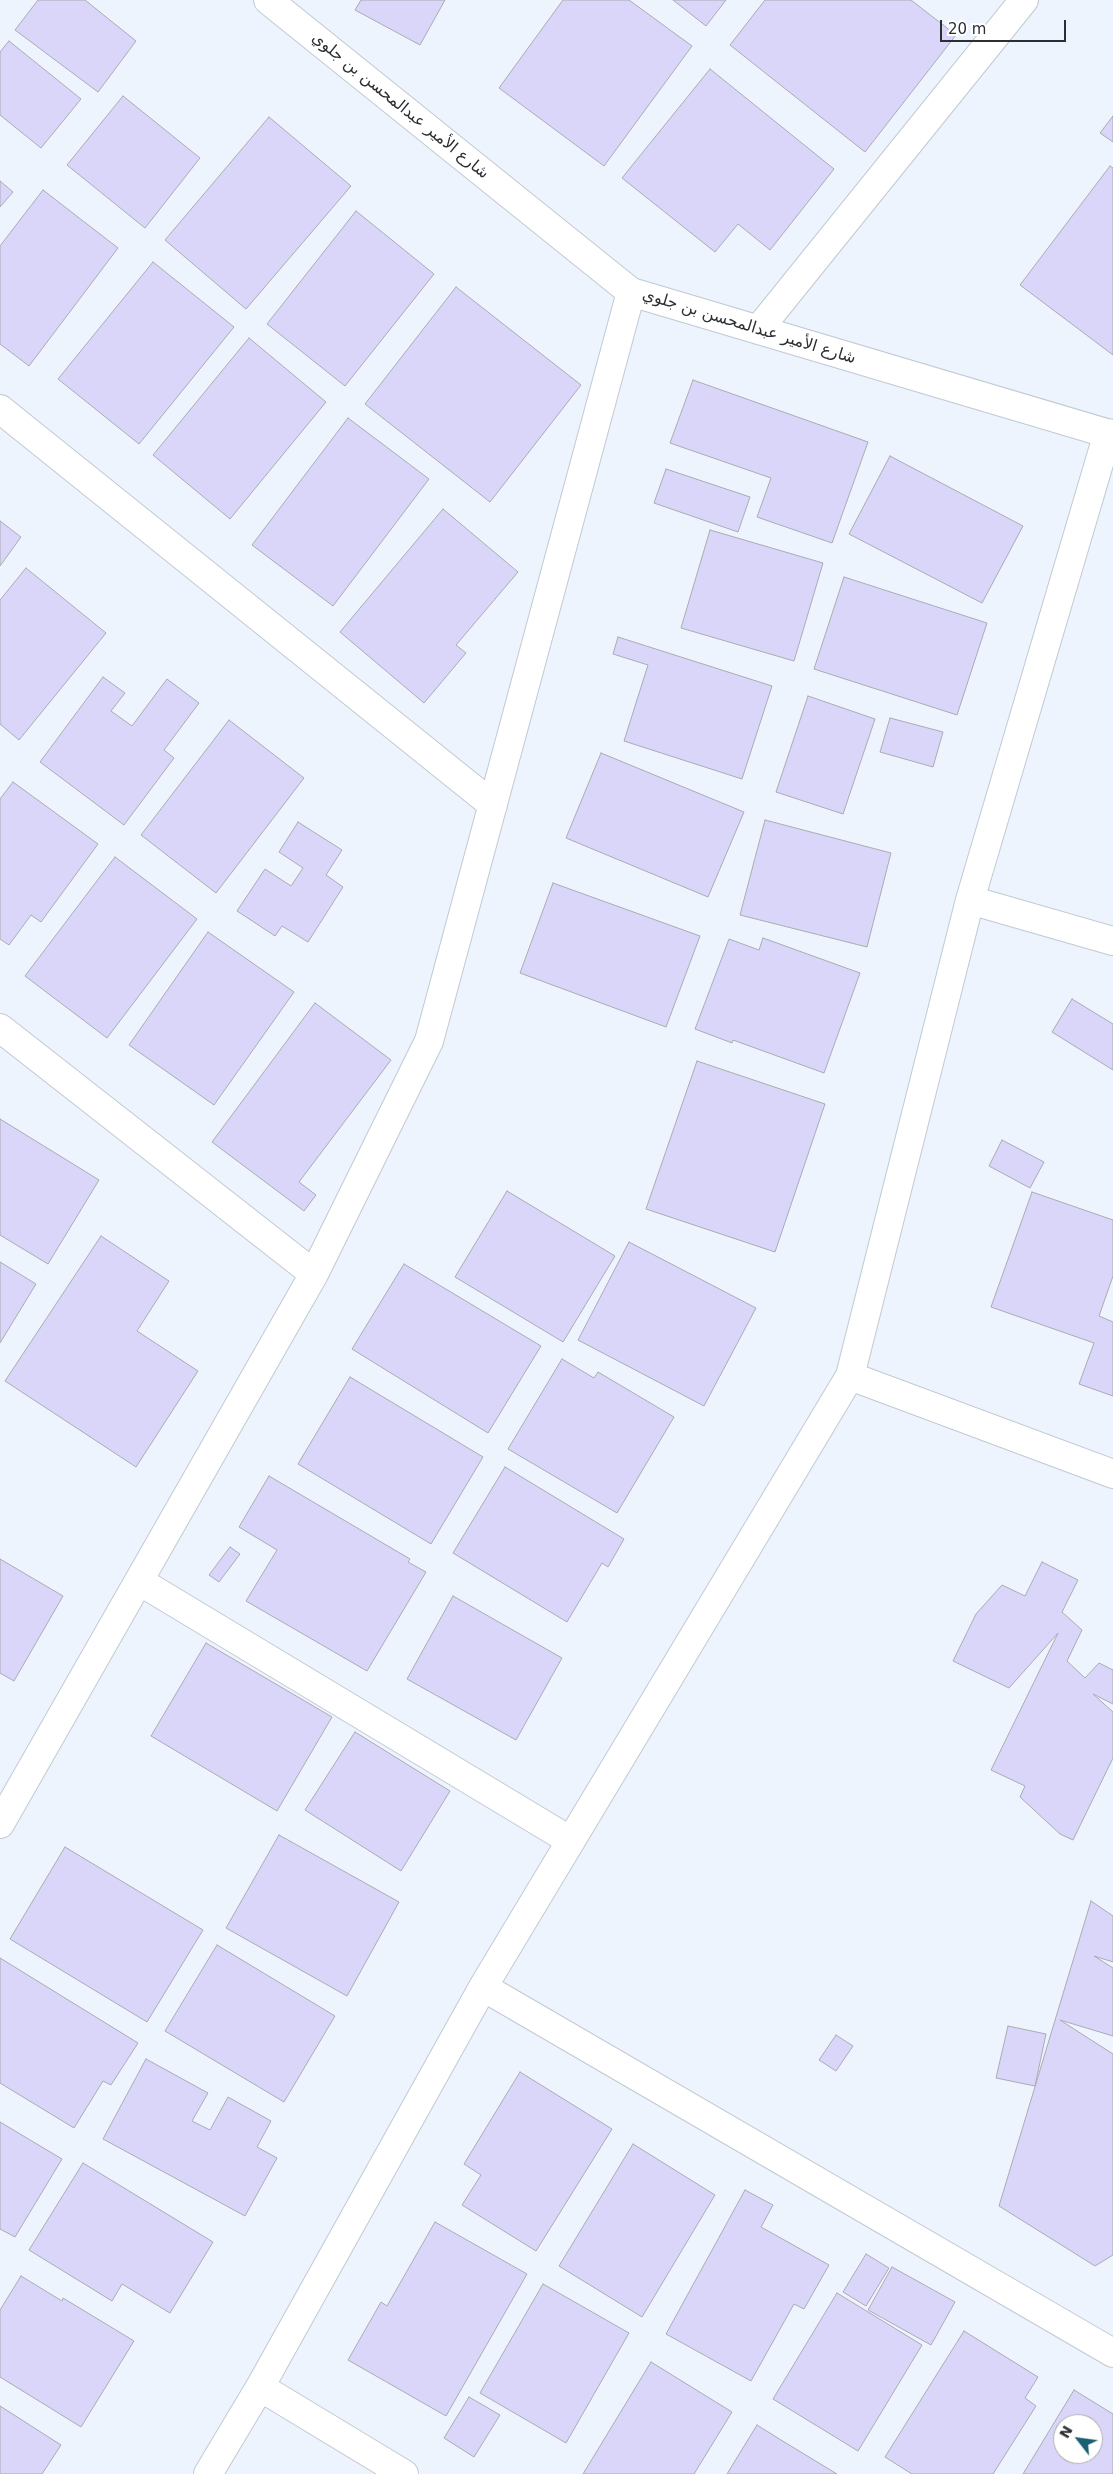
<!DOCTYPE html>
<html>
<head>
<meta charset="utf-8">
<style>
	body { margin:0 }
	#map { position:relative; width:1113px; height:2474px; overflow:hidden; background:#edf4fe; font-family:"DejaVu Sans",sans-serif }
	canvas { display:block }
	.north { position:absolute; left:1053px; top:2414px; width:50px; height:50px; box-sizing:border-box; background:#fff; border:1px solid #abacad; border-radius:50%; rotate:300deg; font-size:14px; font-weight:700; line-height:20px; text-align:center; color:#2c2f32 }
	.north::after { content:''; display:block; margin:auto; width:18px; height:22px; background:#1a6071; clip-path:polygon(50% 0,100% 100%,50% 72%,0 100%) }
	.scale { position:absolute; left:940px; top:20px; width:126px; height:22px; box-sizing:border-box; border:2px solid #2c2f32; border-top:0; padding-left:6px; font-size:15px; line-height:18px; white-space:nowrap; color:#2c2f32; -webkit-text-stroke:4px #fff; paint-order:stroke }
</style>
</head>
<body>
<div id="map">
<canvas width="1113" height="2474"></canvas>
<div class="north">N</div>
<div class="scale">20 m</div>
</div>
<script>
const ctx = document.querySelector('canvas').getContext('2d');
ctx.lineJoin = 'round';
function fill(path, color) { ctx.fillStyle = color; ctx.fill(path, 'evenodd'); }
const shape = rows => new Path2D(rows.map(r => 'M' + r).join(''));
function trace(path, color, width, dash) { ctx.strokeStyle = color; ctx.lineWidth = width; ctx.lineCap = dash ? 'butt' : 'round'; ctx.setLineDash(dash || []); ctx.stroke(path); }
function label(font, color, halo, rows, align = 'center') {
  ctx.font = font + ' "DejaVu Sans",Cairo,sans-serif'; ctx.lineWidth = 5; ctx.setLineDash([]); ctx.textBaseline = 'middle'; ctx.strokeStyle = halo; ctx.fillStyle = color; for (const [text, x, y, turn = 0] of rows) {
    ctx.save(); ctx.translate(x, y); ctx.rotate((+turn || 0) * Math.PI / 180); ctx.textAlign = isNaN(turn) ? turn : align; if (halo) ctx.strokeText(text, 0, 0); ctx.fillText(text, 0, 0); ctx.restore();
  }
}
const building = shape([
	[38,0,85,0,136,41,98,92,15,30,38,0],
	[361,0,445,0,420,45,355,10,361,0],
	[563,0,629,0,692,46,604,166,499,88,563,0],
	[673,0,726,0,706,26,673,0],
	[765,0,911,0,956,35,865,152,730,45,765,0],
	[9,41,81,99,41,148,0,115,0,52,9,41],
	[710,69,834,169,770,250,738,224,715,252,622,178,710,69],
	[123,96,200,158,145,228,67,165,123,96],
	[1113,116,1113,142,1100,133,1113,116],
	[269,117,351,186,246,309,165,240,269,117],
	[1110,166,1113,168,1113,355,1020,285,1110,166],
	[0,181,13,192,0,207,0,181],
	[43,190,118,248,29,366,0,344,0,246,43,190],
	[356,211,434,274,345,386,267,324,356,211],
	[153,262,234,327,139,444,58,379,153,262],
	[456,287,581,385,490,502,365,404,456,287],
	[249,338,326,402,230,519,153,455,249,338],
	[693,380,868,442,832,543,757,517,771,478,670,443,693,380],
	[348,418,429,479,333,606,252,545,348,418],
	[890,456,1023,526,982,603,849,534,890,456],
	[666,469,750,497,738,532,654,503,666,469],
	[443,509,518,572,456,645,466,653,424,703,340,632,443,509],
	[0,521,21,537,0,566,0,521],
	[710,530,823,563,794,661,681,628,710,530],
	[26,568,106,633,19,740,0,724,0,600,26,568],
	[844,577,987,623,957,715,814,669,844,577],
	[618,637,772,686,742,779,624,741,648,665,613,654,618,637],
	[103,677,125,693,111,711,132,726,167,679,199,703,164,750,174,758,124,825,40,762,103,677],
	[808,696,875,719,843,814,776,792,808,696],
	[890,718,943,732,933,767,880,752,890,718],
	[229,720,304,778,216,893,141,835,229,720],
	[601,753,744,812,708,897,566,838,601,753],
	[13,782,98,844,41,922,31,915,9,945,0,939,0,799,13,782],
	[765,820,891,853,867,947,740,915,765,820],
	[298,822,342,850,326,875,343,887,308,942,282,926,275,936,237,911,265,869,291,886,303,868,279,852,298,822],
	[115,857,197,919,107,1038,25,976,115,857],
	[553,883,700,936,666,1027,520,973,553,883],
	[208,932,294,992,214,1105,129,1045,208,932],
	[763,938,860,973,824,1073,733,1040,732,1043,695,1029,729,939,759,950,763,938],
	[1072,999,1113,1024,1113,1070,1052,1032,1072,999],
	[315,1003,391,1060,299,1182,316,1195,304,1211,212,1142,315,1003],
	[697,1061,825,1104,775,1252,646,1209,697,1061],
	[0,1119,99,1180,48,1264,0,1235,0,1119],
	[1002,1140,1044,1162,1030,1188,989,1166,1002,1140],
	[507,1191,615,1256,563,1342,455,1277,507,1191],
	[1032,1192,1113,1220,1113,1276,1099,1316,1113,1322,1113,1396,1079,1384,1094,1343,991,1307,1032,1192],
	[101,1236,169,1281,137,1331,198,1371,136,1467,5,1381,101,1236],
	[629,1242,756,1308,704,1406,578,1340,629,1242],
	[0,1262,36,1284,0,1343,0,1262],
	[404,1264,541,1346,488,1433,352,1349,404,1264],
	[562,1359,594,1378,598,1372,674,1417,617,1513,508,1449,562,1359],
	[350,1377,483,1457,431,1544,298,1464,350,1377],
	[505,1467,624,1539,608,1567,602,1563,567,1622,453,1553,505,1467],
	[269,1476,410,1559,408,1562,426,1572,367,1671,246,1601,277,1550,239,1527,269,1476],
	[230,1547,240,1554,219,1582,209,1575,230,1547],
	[0,1559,63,1596,14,1681,0,1673,0,1559],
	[1042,1562,1078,1580,1062,1612,1082,1630,1067,1661,1085,1678,1099,1663,1113,1670,1113,1704,1093,1694,1113,1712,1113,1758,1073,1840,1060,1834,1020,1797,1025,1786,991,1770,1058,1633,1009,1688,953,1661,976,1614,1002,1585,1025,1596,1042,1562],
	[453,1596,562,1658,516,1740,407,1679,453,1596],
	[206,1643,332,1717,277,1811,151,1736,206,1643],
	[355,1732,450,1791,401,1871,305,1810,355,1732],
	[279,1835,399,1902,347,1996,226,1928,279,1835],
	[65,1847,203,1930,147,2022,10,1939,65,1847],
	[1091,1901,1113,1916,1113,1962,1094,1956,1113,1968,1113,2036,1060,2020,1113,2054,1113,2255,1095,2266,999,2206,1091,1901],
	[217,1945,335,2016,284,2102,165,2031,217,1945],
	[0,1958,138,2043,111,2085,103,2081,74,2128,0,2083,0,1958],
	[1008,2026,1046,2034,1035,2086,996,2078,1008,2026],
	[836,2035,853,2046,836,2071,819,2060,836,2035],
	[146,2059,208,2093,192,2121,210,2130,228,2097,271,2121,257,2147,277,2158,245,2216,103,2139,146,2059],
	[520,2072,612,2129,536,2251,462,2205,481,2175,464,2164,520,2072],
	[0,2122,62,2159,15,2237,0,2229,0,2122],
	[633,2144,715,2195,642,2317,559,2266,633,2144],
	[83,2163,213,2242,170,2313,122,2284,112,2301,29,2250,83,2163],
	[745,2190,773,2205,761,2227,829,2265,804,2309,794,2304,751,2381,666,2334,745,2190],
	[435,2222,527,2274,446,2416,348,2360,381,2302,387,2306,435,2222],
	[866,2254,889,2268,866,2306,843,2292,866,2254],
	[892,2267,955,2302,931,2345,868,2310,892,2267],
	[21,2276,62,2301,63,2298,134,2341,81,2427,0,2377,0,2310,21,2276],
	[543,2284,629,2333,566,2443,480,2393,543,2284],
	[837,2293,922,2345,858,2451,773,2399,837,2293],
	[964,2331,1038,2377,1025,2398,1036,2406,993,2474,912,2474,885,2457,964,2331],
	[651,2362,732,2412,694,2474,583,2474,651,2362],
	[1074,2390,1113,2414,1113,2474,1023,2474,1074,2390],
	[1063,2424,1093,2424,1093,2454,1063,2454,1063,2424],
	[469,2397,500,2415,474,2457,444,2438,469,2397],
	[0,2406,61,2445,42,2474,0,2474,0,2406],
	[757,2425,781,2440,837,2474,727,2474,757,2425]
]);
const street = shape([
	[268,0,631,292,1113,435],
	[758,330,1024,0],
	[0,409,493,805],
	[970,900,1113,941],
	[0,1028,314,1274],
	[850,1376,1113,1474],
	[139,1581,571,1841],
	[0,1824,314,1274,429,1041,631,292],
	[483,1987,1113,2353],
	[260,2387,404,2474],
	[208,2474,260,2387,483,1987,850,1376,970,900,1108,433]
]);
const streetNames = [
	["شارع الأمير عبدالمحسن بن جلوي",400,106,39],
	["شارع الأمير عبدالمحسن بن جلوي",749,327,17]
];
fill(building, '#d9d6f9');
trace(building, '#abaab4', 1);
trace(street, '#c1c9d1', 30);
trace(street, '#fff', 28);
label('16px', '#2c2f32', '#fff', streetNames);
</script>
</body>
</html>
